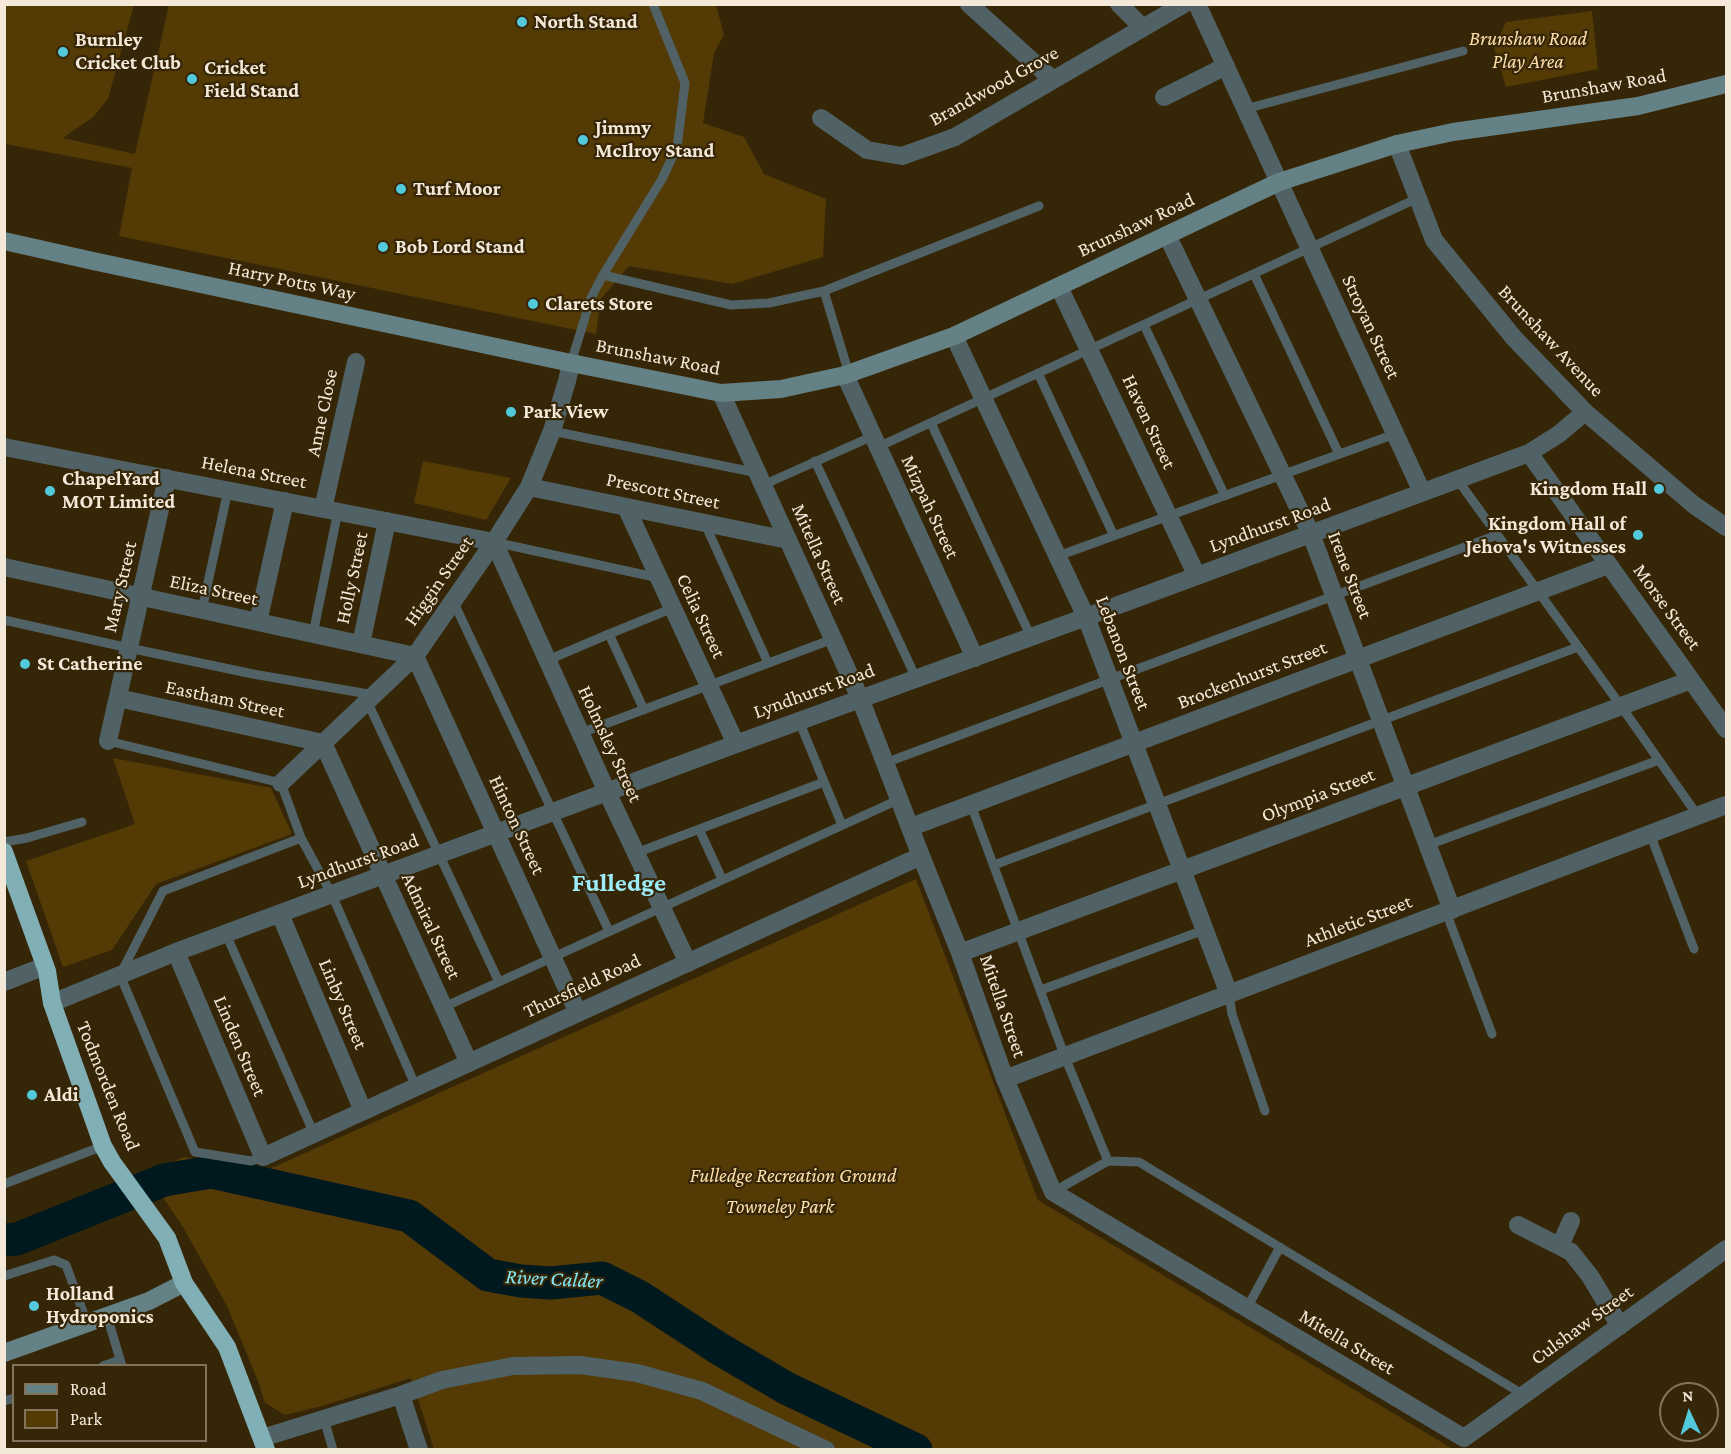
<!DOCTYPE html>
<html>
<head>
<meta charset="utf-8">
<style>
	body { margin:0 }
	#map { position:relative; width:1731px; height:1454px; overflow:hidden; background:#362608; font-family:"Crimson Pro",serif }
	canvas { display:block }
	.frame { position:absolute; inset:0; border:6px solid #f4e9d9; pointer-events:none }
	.legend { position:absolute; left:12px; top:1364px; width:195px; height:78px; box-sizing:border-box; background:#362608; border:2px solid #82745c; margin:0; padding:8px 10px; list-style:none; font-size:18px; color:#f4e9d9 }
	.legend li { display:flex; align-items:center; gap:12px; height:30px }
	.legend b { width:30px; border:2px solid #82745c }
	.north { position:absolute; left:1659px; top:1382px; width:60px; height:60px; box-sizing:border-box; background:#362608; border:2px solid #82745c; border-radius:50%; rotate:356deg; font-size:16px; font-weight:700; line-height:24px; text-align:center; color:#f4e9d9 }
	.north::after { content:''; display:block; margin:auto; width:21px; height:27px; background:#53cadc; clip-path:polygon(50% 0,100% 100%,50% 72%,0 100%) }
</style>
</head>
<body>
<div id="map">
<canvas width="1731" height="1454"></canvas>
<div class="frame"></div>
<ul class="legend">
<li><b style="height:8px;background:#648186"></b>Road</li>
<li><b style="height:16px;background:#543a05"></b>Park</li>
</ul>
<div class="north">N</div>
</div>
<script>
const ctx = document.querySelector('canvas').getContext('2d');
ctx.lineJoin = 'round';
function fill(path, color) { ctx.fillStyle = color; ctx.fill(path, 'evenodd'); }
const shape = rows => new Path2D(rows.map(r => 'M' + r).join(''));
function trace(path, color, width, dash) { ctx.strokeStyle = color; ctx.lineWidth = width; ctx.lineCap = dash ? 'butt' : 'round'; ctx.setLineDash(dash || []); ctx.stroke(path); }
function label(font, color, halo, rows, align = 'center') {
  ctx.font = font + ' "Crimson Pro",serif'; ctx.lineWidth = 4.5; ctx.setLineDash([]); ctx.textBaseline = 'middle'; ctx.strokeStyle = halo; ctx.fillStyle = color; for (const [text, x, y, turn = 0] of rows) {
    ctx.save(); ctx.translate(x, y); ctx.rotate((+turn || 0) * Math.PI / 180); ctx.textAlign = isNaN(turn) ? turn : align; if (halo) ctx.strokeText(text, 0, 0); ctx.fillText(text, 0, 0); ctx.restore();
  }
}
const green = shape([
	[4,5,134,5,108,99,93,117,63,138,135,154,169,5,716,5,724,35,714,53,703,123,744,137,764,174,826,199,823,257,732,284,629,266,601,299,596,334,119,236,132,168,5,144],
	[1592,11,1598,69,1506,87,1494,48,1506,22],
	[423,461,511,478,486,520,414,503],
	[113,758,271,788,292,834,156,884,112,950,63,967,26,861,135,824],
	[916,879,1038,1200,1453,1449,434,1449,411,1378,322,1406,285,1415,265,1403,258,1381,227,1306,183,1227,147,1174,184,1157,265,1171]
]);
const river = shape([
	[4,1240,17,1239,164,1180,211,1172,409,1216,488,1275,521,1281,551,1283,602,1278,640,1297,718,1348,786,1388,916,1450]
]);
const lane = shape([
	[1245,109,1463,51],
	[1254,274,1339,454],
	[603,275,731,305,769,303,824,291,1039,206],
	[824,291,849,374],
	[1144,325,1225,496],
	[571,363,591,298,603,275,662,179,677,147,685,83,653,4],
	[1038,373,1114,536],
	[931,423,1031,637],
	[552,431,758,473],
	[878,447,1418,198],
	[815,461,916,678],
	[1457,479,1621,706,1698,816],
	[763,485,873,436],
	[705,524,768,663],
	[494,542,659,578],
	[1058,556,1395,434],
	[453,601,609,931],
	[202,610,228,490],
	[4,620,129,648,253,674,374,695],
	[313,634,338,511],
	[548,660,609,634],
	[367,701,499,982],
	[644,710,609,634,673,608],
	[799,721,842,825],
	[581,733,833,639],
	[108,741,281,783,301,838,163,891,120,975,195,1152,251,1161,263,1157],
	[885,763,1497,535],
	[971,805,1065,1057,1108,1161,1139,1162,1524,1395],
	[699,829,722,879],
	[1650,834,1694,949],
	[301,838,332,895,416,1087],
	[4,842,27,838,82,822],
	[1428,845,1659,760],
	[636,853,824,782],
	[994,865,1578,647],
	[1446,912,1492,1034],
	[226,934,314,1134],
	[1041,990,1204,930],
	[1229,994,1232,1014,1265,1111],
	[444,1007,900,799],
	[4,1184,103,1146],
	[1053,1192,1108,1161],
	[4,1276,54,1260,66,1265,87,1323],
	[1247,1308,1280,1247],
	[107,1316,122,1366],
	[103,1366,120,1360],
	[4,1401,14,1398],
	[324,1419,333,1450]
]);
const street = shape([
	[969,4,1053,80],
	[1119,4,1143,28],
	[1197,4,1422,492],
	[1164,97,1226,66],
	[821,118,867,150,902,156,955,137,1184,4],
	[1397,144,1434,240,1514,338,1585,412,1694,505,1726,527],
	[1167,235,1311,534,1452,910],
	[1059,287,1197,576],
	[954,336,1086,617,1229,994],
	[845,375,975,658],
	[721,393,860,698,921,856,960,953,1005,1079,1053,1192,1464,1438],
	[4,447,494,542,607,792,688,963],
	[1529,453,1726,729],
	[529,487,788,540],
	[626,507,736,744],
	[323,509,356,362],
	[4,567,415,656,578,1013],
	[258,622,285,501],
	[361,644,387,521],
	[118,698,323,743,469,1063],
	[108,741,167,478],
	[281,783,415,656,494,542,529,487,552,431,567,381,571,363],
	[911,827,1608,565],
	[280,914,363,1111],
	[176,952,263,1157,921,856],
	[960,953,1691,680],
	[4,982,45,966],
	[52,1003,176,952,736,744,1086,617,1529,453,1559,434,1585,412],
	[1005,1079,1726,805],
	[1518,1225,1571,1252,1590,1276,1620,1326],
	[1560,1246,1571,1221],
	[401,1395,419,1450],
	[262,1438,401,1395,442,1380,513,1366,580,1365,637,1373,702,1391,826,1450],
	[1464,1438,1726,1249]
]);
const secondary = shape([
	[4,241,93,261,571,363,721,393,781,389,845,375,954,336,1279,182,1397,144,1453,132,1638,106,1726,84],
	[4,1353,149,1301,184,1283]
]);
const highway = shape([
	[4,852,47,971,52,1003,103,1146,112,1162,167,1238,184,1283,227,1347,266,1450]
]);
const markers = [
	[522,22,6,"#53cadc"],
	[63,52,6,"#53cadc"],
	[192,79,6,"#53cadc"],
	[583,140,6,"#53cadc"],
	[401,189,6,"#53cadc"],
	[383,247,6,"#53cadc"],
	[533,304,6,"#53cadc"],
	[511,412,6,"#53cadc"],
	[1659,489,6,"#53cadc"],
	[50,491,6,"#53cadc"],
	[1638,535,6,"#53cadc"],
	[25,664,6,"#53cadc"],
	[32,1095,6,"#53cadc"],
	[34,1306,6,"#53cadc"]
];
const poiNames = [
	["North Stand",534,22],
	["Burnley",75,40],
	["Cricket Club",75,63],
	["Cricket",204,68],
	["Field Stand",204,91],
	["Jimmy",595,128],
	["McIlroy Stand",595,151],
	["Turf Moor",413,189],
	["Bob Lord Stand",395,247],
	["Clarets Store",545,304],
	["Park View",523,412],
	["ChapelYard",62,479],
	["MOT Limited",62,502],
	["Kingdom Hall",1647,489,"right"],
	["Kingdom Hall of",1626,524,"right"],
	["Jehova's Witnesses",1626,547,"right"],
	["St Catherine",37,664],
	["Aldi",44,1095],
	["Holland",46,1294],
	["Hydroponics",46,1317]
];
const parkNames = [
	["Brunshaw Road",1528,39],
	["Play Area",1528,62],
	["Fulledge Recreation Ground",793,1176],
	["Towneley Park",780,1207]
];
const streetNames = [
	["Brandwood Grove",994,86,-29],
	["Brunshaw Road",1604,86,-10],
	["Brunshaw Road",1136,225,-25],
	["Harry Potts Way",292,281,12],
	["Stroyan Street",1371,327,65],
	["Brunshaw Avenue",1551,341,47],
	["Brunshaw Road",658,357,11],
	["Anne Close",322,413,-78],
	["Haven Street",1149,422,65],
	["Helena Street",254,472,11],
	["Prescott Street",663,491,12],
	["Mizpah Street",930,507,65],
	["Lyndhurst Road",1270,525,-20],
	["Mitella Street",819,554,66],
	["Irene Street",1350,575,69],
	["Holly Street",352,578,-78],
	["Higgin Street",439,581,-55],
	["Mary Street",120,587,-77],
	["Eliza Street",214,590,12],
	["Morse Street",1667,607,54],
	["Celia Street",701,616,65],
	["Lebanon Street",1123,653,69],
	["Brockenhurst Street",1252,675,-21],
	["Lyndhurst Road",814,691,-20],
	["Eastham Street",225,699,12],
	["Holmsley Street",610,744,65],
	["Olympia Street",1318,795,-21],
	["Hinton Street",517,825,65],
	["Lyndhurst Road",358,861,-20],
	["Athletic Street",1358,921,-21],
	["Admiral Street",431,926,65],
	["Thursfield Road",582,986,-25],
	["Linby Street",343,1004,67],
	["Mitella Street",1003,1006,71],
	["Linden Street",240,1046,67],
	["Todmorden Road",108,1086,68],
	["Culshaw Street",1582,1325,-36],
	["Mitella Street",1347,1342,31]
];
const waterNames = [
	["River Calder",554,1279,3]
];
const districtNames = [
	["Fulledge",619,883]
];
fill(green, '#543a05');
trace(river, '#00191e', 33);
trace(lane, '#506265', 9);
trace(street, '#506265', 18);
trace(secondary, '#648186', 18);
trace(highway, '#81afb6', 18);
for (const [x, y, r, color] of markers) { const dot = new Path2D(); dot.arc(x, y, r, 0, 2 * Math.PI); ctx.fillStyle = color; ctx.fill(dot); trace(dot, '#362608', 2); }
label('bold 20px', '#f4e9d9', '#362608', poiNames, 'left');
label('italic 20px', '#fedfac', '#362608', parkNames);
label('20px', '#f4e9d9', '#362608', streetNames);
label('italic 21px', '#82e8f8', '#362608', waterNames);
label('bold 26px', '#9cecf9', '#362608', districtNames);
</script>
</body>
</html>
